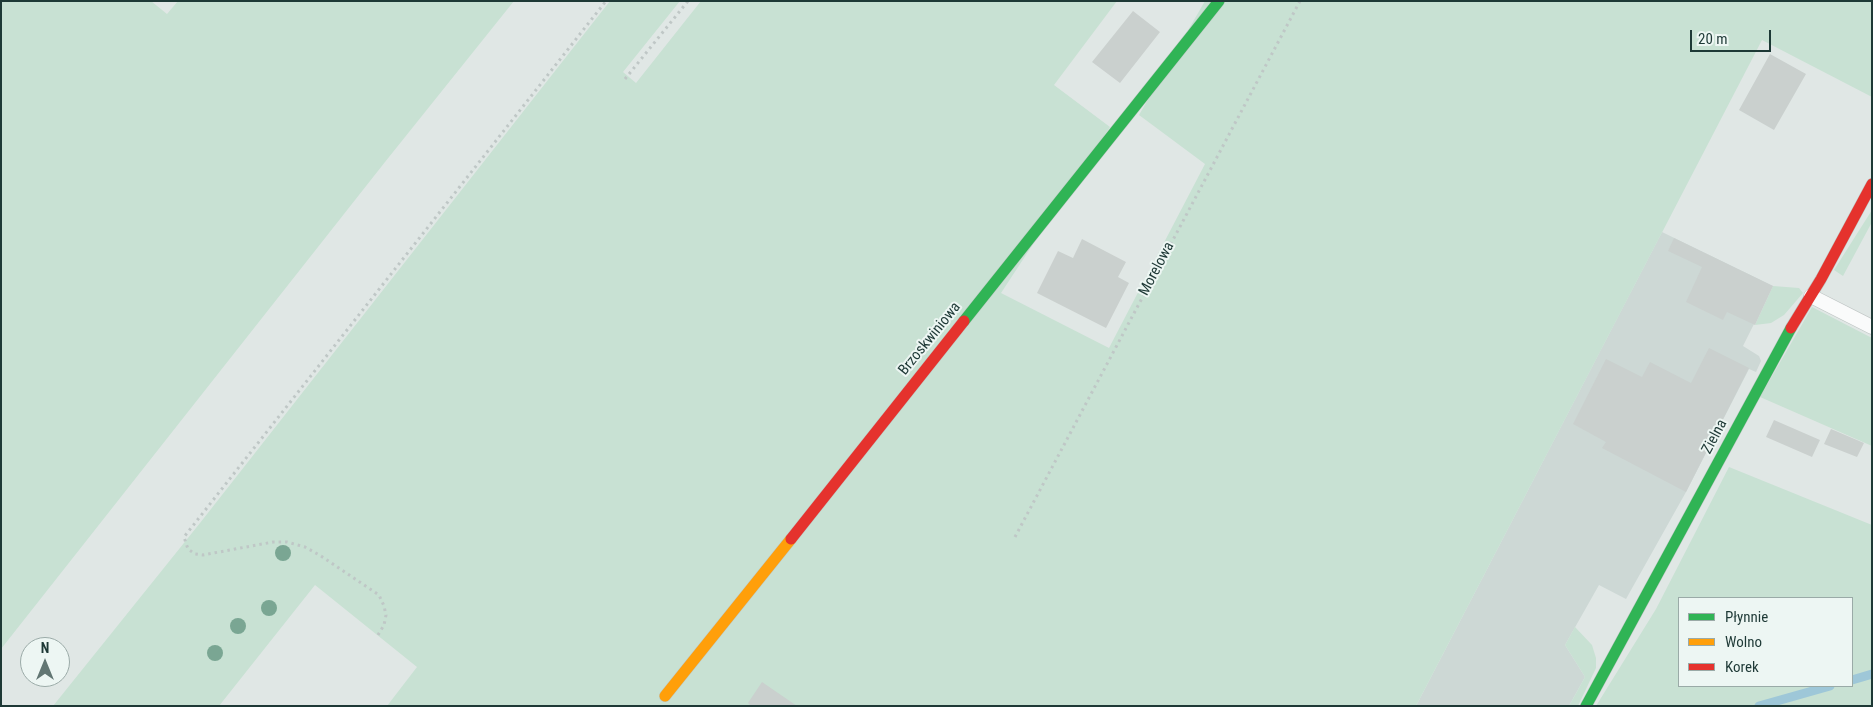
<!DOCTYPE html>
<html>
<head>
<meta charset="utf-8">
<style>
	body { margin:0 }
	#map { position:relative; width:1873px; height:707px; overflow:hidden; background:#e0e7e5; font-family:"Roboto Condensed",sans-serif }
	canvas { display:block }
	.frame { position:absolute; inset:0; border:2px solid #1e3936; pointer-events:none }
	.legend { position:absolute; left:1678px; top:597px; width:175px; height:90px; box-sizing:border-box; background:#edf6f3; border:1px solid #9aaaa7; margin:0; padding:6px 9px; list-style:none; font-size:15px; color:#1e3936 }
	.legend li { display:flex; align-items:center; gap:10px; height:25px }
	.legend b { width:25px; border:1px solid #9aaaa7 }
	.north { position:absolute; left:20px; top:637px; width:50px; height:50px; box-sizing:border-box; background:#edf6f3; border:1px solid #9aaaa7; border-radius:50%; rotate:0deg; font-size:14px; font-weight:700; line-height:20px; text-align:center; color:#1e3936 }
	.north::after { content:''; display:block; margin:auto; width:18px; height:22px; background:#627673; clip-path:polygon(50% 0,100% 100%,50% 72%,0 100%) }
	.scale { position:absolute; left:1690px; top:30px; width:81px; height:22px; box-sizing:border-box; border:2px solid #1e3936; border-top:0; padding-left:6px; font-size:15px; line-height:18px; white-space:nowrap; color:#1e3936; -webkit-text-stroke:4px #edf6f3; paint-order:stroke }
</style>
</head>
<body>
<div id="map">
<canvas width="1873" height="707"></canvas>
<div class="frame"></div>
<ul class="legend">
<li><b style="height:6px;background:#30b455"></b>Płynnie</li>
<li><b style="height:6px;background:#ff9f0a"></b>Wolno</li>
<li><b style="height:6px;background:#e5322d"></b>Korek</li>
</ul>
<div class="north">N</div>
<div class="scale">20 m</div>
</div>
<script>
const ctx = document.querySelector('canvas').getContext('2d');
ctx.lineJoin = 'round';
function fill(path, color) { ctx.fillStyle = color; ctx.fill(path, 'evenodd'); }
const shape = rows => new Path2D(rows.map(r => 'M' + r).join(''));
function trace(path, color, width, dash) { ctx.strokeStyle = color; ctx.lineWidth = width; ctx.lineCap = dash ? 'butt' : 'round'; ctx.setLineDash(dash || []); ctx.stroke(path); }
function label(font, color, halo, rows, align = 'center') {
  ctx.font = font + ' "Roboto Condensed",sans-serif'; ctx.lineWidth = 4; ctx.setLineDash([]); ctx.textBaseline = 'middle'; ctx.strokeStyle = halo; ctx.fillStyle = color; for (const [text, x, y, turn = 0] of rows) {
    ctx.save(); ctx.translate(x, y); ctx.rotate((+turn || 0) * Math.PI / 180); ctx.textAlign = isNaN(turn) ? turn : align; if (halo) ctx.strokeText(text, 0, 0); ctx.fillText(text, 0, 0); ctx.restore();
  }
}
const built = shape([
	[1662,232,1773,286,1743,346,1759,356,1761,361,1756,372,1749,369,1686,492,1626,599,1599,585,1565,645,1585,677,1569,706,1416,706]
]);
const green = shape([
	[1,1,151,1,167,14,178,1,514,1,385,162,1,649],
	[610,1,680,1,623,72,636,83,701,1,1117,1,1054,85,1110,127,1001,293,1109,348,1205,164,1139,115,1205,1,1872,1,1872,97,1762,40,1416,706,387,706,417,667,315,585,219,706,53,706,200,523],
	[1872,210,1872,222,1843,276,1834,270],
	[1773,286,1799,288,1803,293,1784,315,1771,323,1755,325],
	[1812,307,1872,338,1872,446,1760,397],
	[1729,467,1872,525,1872,706,1596,706,1656,609],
	[1679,598,1852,598,1852,686,1679,686],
	[1575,627,1592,645,1596,658,1596,668,1578,706,1569,706,1585,677,1565,645]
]);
const stream = shape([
	[1852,680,1872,674],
	[1759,706,1830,686]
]);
const building = shape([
	[1133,11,1160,32,1120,83,1092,62],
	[1770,54,1806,74,1774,130,1739,110],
	[1674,238,1773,286,1755,325,1727,312,1723,320,1686,302,1702,267,1668,251],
	[1082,239,1126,262,1118,277,1129,283,1106,328,1037,293,1058,251,1073,258],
	[1709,348,1749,368,1686,492,1602,448,1606,442,1573,424,1606,359,1642,377,1650,362,1691,383],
	[1774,420,1820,440,1812,457,1766,437],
	[1831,429,1864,443,1857,457,1824,444],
	[762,682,797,706,751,706,748,703]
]);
const path = shape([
	[625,79,688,1],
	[1015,537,1300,1],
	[378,635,384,625,386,615,384,606,379,595,321,556,305,547,287,542,273,542,203,555,195,554,188,549,184,537,606,1]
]);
const lane = shape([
	[1811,296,1872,327]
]);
const fast = shape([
	[964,321,1219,1],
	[1586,706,1791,328]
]);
const slow = shape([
	[665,696,791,539]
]);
const jam = shape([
	[1791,328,1821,279,1872,184],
	[791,539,964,321]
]);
const trees = [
	[283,553],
	[269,608],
	[238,626],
	[215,653]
];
const streetNames = [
	["Morelowa",1157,269,-62],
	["Brzoskwiniowa",930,339,-51],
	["Zielna",1715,437,-62]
];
fill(built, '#cdd8d5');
fill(green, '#c8e1d3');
trace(stream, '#9ec7d8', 9);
fill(building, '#cad0ce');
trace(lane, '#bdc3c2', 15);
trace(fast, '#bcc5c2', 12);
trace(slow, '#bcc5c2', 12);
trace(jam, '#bcc5c2', 12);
trace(path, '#bfc7c6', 3, [2.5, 4]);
trace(lane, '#fafbfb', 14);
trace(fast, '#30b455', 11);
trace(slow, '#ff9f0a', 11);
trace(jam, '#e5322d', 11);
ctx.fillStyle = '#7aa693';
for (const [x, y] of trees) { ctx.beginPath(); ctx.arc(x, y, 8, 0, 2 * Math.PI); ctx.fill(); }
label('15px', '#1e3936', '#edf6f3', streetNames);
</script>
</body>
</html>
